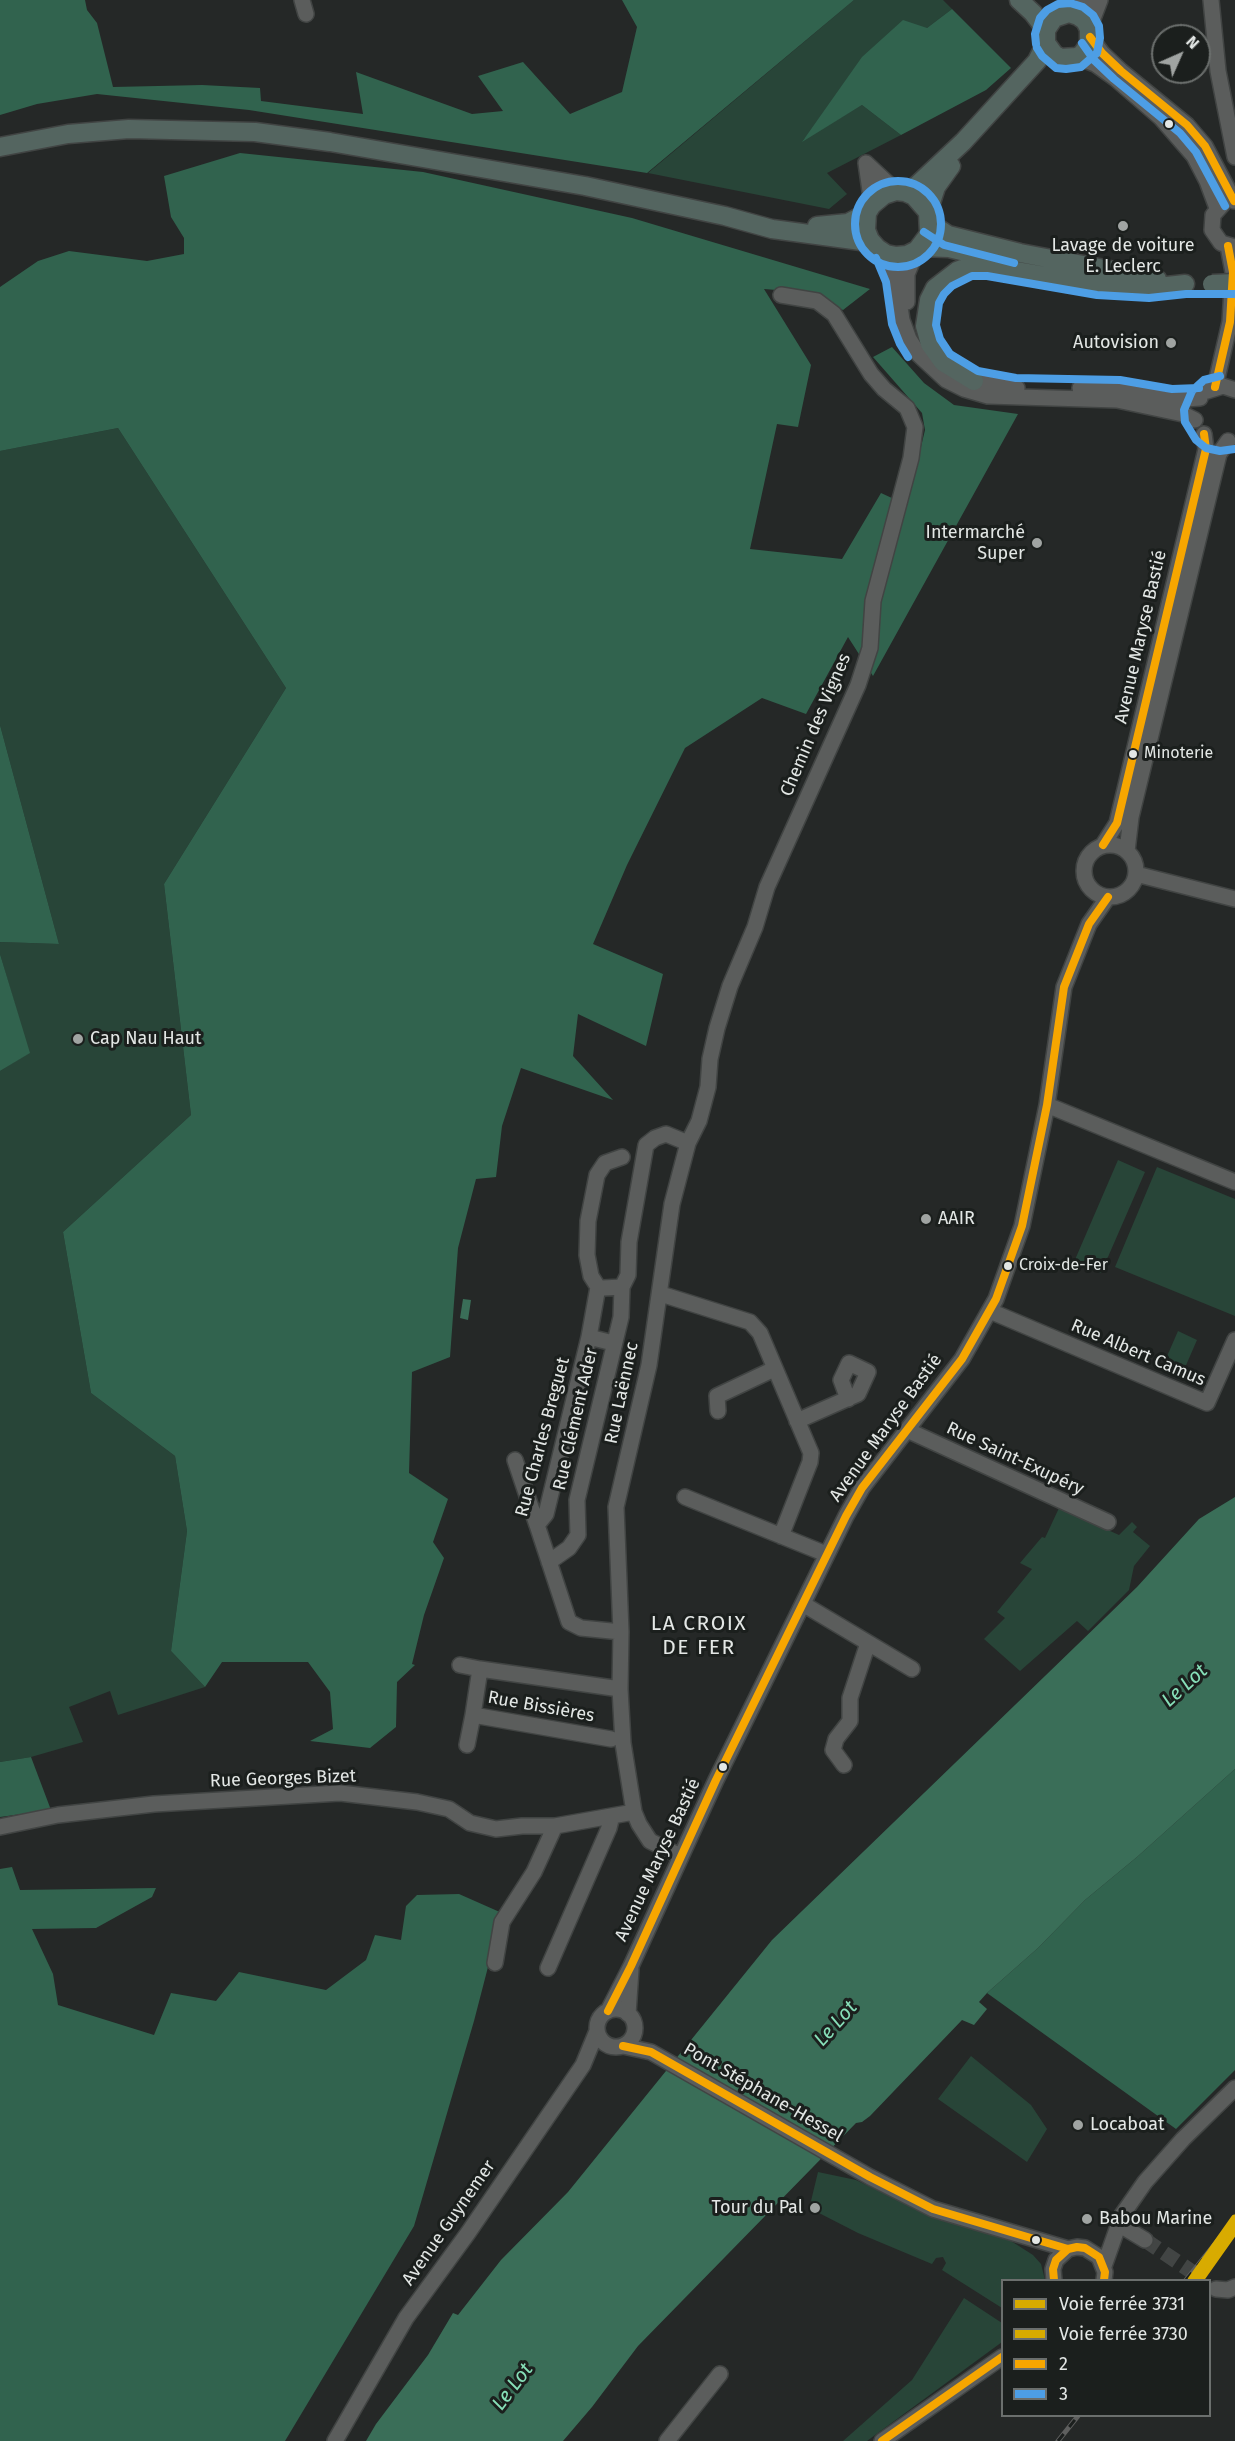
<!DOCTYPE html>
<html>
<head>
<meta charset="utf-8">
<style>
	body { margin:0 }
	#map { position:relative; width:1235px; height:2441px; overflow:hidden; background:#252827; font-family:"Fira Sans",sans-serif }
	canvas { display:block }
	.legend { position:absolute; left:1001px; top:2279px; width:210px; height:138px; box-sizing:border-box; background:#1b1f1d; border:2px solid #6b6f6d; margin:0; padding:8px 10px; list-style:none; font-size:18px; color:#e3e7e5 }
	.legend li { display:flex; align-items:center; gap:12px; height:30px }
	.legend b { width:30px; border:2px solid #6b6f6d }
	.north { position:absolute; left:1151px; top:24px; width:60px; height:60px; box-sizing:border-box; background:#1b1f1d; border:2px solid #6b6f6d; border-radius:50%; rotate:45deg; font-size:16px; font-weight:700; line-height:24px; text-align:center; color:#e3e7e5 }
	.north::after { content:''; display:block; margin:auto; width:21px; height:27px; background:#a0a4a2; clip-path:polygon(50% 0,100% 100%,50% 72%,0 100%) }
</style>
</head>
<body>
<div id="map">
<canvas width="1235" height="2441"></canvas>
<ul class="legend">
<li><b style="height:8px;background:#d8ab00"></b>Voie ferrée 3731</li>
<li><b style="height:8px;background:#d8ab00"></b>Voie ferrée 3730</li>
<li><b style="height:8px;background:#f7a600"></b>2</li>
<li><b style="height:8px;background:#4d9ee5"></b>3</li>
</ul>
<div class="north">N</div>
</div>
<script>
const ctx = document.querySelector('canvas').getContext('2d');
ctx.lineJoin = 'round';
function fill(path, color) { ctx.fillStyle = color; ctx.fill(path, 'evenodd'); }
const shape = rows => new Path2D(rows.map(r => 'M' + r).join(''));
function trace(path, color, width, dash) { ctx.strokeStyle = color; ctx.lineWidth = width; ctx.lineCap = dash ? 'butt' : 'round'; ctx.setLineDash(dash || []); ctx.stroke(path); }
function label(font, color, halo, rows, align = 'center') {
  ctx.font = font + ' "Fira Sans",sans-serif'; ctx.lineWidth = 6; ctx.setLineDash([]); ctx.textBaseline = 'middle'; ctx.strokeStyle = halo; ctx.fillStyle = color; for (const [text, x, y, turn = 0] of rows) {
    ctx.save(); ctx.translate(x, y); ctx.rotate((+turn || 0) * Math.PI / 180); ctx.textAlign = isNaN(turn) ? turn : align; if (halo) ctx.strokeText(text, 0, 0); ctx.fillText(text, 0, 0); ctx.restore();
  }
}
const green = shape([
	[854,0,943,0,952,9,927,28,803,140,862,105,901,135,827,173,847,194,829,209,648,173],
	[118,428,286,688,164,884,191,1115,63,1232,91,1393,175,1456,187,1531,171,1651,205,1687,118,1715,110,1691,69,1707,83,1742,31,1757,0,1762,0,1071,29,1053,0,954,0,942,59,944,0,725,0,451],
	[1118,1160,1145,1172,1101,1273,1074,1262],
	[1157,1167,1235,1199,1235,1316,1115,1267],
	[1178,1331,1197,1340,1180,1379,1161,1370],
	[1059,1508,1119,1535,1132,1522,1137,1527,1133,1532,1150,1546,1134,1566,1129,1590,1088,1631,1077,1621,1020,1671,984,1639,1005,1618,997,1612,1032,1569,1020,1563,1042,1537,1045,1538],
	[971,2056,1031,2105,1047,2129,1027,2162,938,2099],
	[818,2172,856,2180,936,2218,1011,2241,1033,2255,1041,2264,1045,2280,1002,2280,1002,2308,942,2270,946,2263,943,2257,936,2258,932,2264,858,2233,819,2213,821,2205,811,2201],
	[964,2298,1002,2323,1002,2342,867,2441,843,2441,912,2380]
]);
const forest = shape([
	[0,0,85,0,87,10,97,23,113,87,202,85,260,88,261,101,363,114,356,72,472,114,503,111,478,76,523,62,570,114,622,92,637,27,622,0,854,0,647,173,249,110,97,94,37,104,0,115],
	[952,9,1011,68,986,90,901,135,862,105,802,142,862,57,903,20,927,28],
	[240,153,423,172,632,218,870,289,843,310,814,293,764,289,811,365,798,427,777,424,750,549,842,559,881,493,907,505,925,430,922,413,873,357,892,347,924,383,954,405,1018,414,873,676,848,637,806,714,762,698,685,748,627,865,593,944,663,974,646,1046,578,1014,573,1056,613,1100,521,1068,502,1126,496,1177,476,1179,458,1248,450,1357,412,1372,409,1473,448,1499,433,1542,444,1558,424,1615,412,1664,415,1665,397,1682,396,1727,370,1748,310,1741,333,1729,330,1692,308,1662,222,1662,205,1687,171,1651,187,1531,175,1456,91,1393,63,1232,191,1115,164,884,286,688,118,428,0,451,0,287,38,261,69,251,147,261,184,254,184,238,171,217,164,176],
	[0,725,59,944,0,942],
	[0,954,30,1053,0,1071],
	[31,1757,51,1810,0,1817,0,1762],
	[1235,1769,1235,2070,1176,2129,987,1993,1038,1948,1085,1900,1137,1857],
	[12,1867,20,1890,156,1888,152,1897,96,1928,32,1929,53,1974,58,2005,154,2035,171,1993,216,2001,239,1972,326,1990,366,1960,375,1935,401,1940,406,1906,417,1895,459,1894,502,1913,474,2021,414,2226,285,2441,0,2441,0,1869]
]);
const water = shape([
	[463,1299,471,1300,468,1320,460,1318],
	[1235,1497,1235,1769,1137,1857,1085,1900,1038,1948,987,1993,979,2002,987,2009,974,2025,962,2020,870,2116,862,2122,856,2123,638,2346,592,2407,563,2441,366,2441,376,2424,428,2355,453,2313,458,2315,501,2260,568,2192,772,1940,1137,1587,1199,1519]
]);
const minorTunnel = shape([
	[1145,2240,1204,2280]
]);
const minor = shape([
	[302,0,306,14],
	[1211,0,1218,71,1235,157],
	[1069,13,1092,0],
	[1089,29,1100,0],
	[1090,37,1102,53,1121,71,1187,125,1205,146,1234,201],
	[1077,57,1095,64,1116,79,1161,118,1194,156,1207,181,1217,208],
	[866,163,872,205],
	[866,163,896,191],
	[1223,204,1213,215,1212,230,1221,243,1235,247],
	[886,254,896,279,902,320,909,339,919,355,946,380,964,389,988,396,1117,400,1183,414,1195,420],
	[907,302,907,274,917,250],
	[965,377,994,385,1017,388],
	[1215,387,1230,322,1233,272,1228,246],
	[1080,388,1119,390,1171,400,1200,398],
	[1207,391,1223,386,1235,390],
	'1084 871a26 26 0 1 1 52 0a26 26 0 1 1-52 0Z',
	[1103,845,1117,823,1206,449,1204,434],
	[1127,851,1131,817,1219,454,1228,441],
	[1136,874,1235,899],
	[1047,1105,1235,1182],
	[622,1157,605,1163,597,1175,588,1221,587,1255,591,1276,598,1287,603,1288,622,1287,628,1275,629,1242,646,1145,655,1138,666,1134,688,1143],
	[661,1294,750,1322,760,1333,811,1453,810,1462,781,1536],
	[990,1311,1207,1403,1235,1340],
	[589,1337,598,1287],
	[613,1343,589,1337,546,1514,537,1525,569,1622,581,1628,621,1632],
	[718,1411,717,1396,774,1369],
	[797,1421,858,1394,868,1372,849,1363,841,1380,848,1399],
	[907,1430,1108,1522],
	[515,1460,537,1525],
	[685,1497,826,1554],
	[549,1562,569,1548,578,1535,577,1500,621,1317,622,1287],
	[803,1604,912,1669],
	[460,1665,480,1669],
	[611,1739,473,1715,480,1669,620,1689],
	[467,1745,473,1715],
	[844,1765,833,1750,836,1739,850,1721,850,1698,868,1643],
	[0,1827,58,1815,154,1804,340,1793,417,1802,449,1809,470,1823,496,1829,522,1826,555,1826,634,1812],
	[680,1856,650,1841,639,1824,634,1812,623,1743,620,1689,621,1632,616,1507,649,1365,672,1204,688,1143,699,1121,708,1087,710,1059,717,1028,730,986,755,927,767,887,858,685,870,648,873,601,911,458,915,427,907,408,884,389,871,374,834,314,817,301,781,295],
	[495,1963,502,1922,534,1872,555,1826],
	[548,1968,609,1828,612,1816],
	'597 2028a19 19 0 1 1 38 0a19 19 0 1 1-38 0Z',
	[608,2011,631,1966,716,1780,846,1516,862,1488,962,1359,996,1299,1022,1226,1047,1105,1064,987,1089,924,1108,897],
	[628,2014,631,1969],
	[623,2046,651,2052,870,2177,933,2209,1068,2249],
	[1120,2225,1145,2240],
	[1104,2266,1122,2215,1145,2182,1183,2139,1235,2088],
	[1054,2280,1053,2269,1056,2260,1068,2249,1077,2247,1085,2248,1099,2257,1105,2272,1104,2280],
	[1216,2289,1228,2290,1235,2287],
	[335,2441,406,2318,468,2233,583,2065,597,2031],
	[667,2441,720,2374],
	[882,2441,1002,2357]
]);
const major = shape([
	[1019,0,1033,13,1046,30],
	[0,147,68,134,129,129,255,132,330,142,585,186,725,216,772,229,861,241,877,248],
	[905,192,914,196,928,212,929,234,917,250,907,255,896,256,886,254,877,248,870,240,866,230,867,213,872,205,884,195,896,191,905,192,915,187,963,142,1037,61,1046,43,1046,30,1054,18,1069,13,1078,16,1085,21,1089,29,1089,44,1082,54,1077,57,1060,58,1054,54,1046,43],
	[928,212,936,187,951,166],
	[930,223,948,235,1020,253,1157,279],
	[817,226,848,223,867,213],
	[920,247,949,248,994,259],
	[974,381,943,362,930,344,925,326,929,300,935,288,957,271,970,266,988,266,1098,285,1149,288,1185,284]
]);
const rail = shape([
	[1186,2280,1235,2219],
	[1058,2441,1078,2416]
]);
const majorBridge = shape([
	[1212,284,1235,283]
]);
const bus1 = shape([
	[1090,37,1102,53,1121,71,1187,125,1205,146,1234,201],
	[1215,387,1230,322,1233,272,1228,246],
	[1103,845,1117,823,1206,449,1204,434],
	[608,2011,631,1966,716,1780,846,1516,862,1488,962,1359,996,1299,1022,1226,1047,1105,1064,987,1089,924,1108,897],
	[623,2046,651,2052,870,2177,933,2209,1068,2249],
	[1054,2280,1053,2269,1056,2260,1068,2249,1077,2247,1085,2248,1099,2257,1105,2272,1104,2280],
	[882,2441,1002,2357]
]);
const bus2 = shape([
	[1082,43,1094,60,1114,79,1180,133,1196,152,1225,206],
	[1036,44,1035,34,1040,18,1047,10,1058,4,1070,3,1083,7,1093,15,1099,26,1100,38,1097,53,1081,67,1066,69,1056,68,1042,56,1037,48],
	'855 224a43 43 0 1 1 86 0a43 43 0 1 1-86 0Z',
	[924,232,944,245,1014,263],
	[876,258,886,282,892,324,900,344,908,357],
	[1220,376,1204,380,1192,391,1184,410,1185,422,1196,440,1206,448,1220,451,1235,449],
	[1199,388,1172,389,1120,380,1016,378,978,371,950,354,940,339,936,325,939,303,944,294,952,286,972,276,987,276,1097,295,1149,298,1186,294,1235,294]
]);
const rail1 = shape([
	[1199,2280,1235,2229]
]);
const rail2 = shape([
	[1192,2280,1235,2219]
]);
const markers = [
	[1169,124,5,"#e3e7e5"],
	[1123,226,6,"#a0a4a2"],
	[1171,343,6,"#a0a4a2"],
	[1037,543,6,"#a0a4a2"],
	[1133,754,5,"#e3e7e5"],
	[78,1039,6,"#a0a4a2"],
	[926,1219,6,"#a0a4a2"],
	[1008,1266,5,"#e3e7e5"],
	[723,1767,5,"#e3e7e5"],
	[1078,2125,6,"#a0a4a2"],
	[815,2208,6,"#a0a4a2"],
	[1087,2219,6,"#a0a4a2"],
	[1036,2240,5,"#e3e7e5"]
];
const busNames = [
	["Minoterie",1144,754],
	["Croix-de-Fer",1019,1266]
];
const poiNames = [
	["Lavage de voiture",1123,246,"center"],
	["E. Leclerc",1123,267,"center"],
	["Autovision",1159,343,"right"],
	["Intermarché",1025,533,"right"],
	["Super",1025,554,"right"],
	["Cap Nau Haut",90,1039],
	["AAIR",938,1219],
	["Locaboat",1090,2125],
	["Tour du Pal",803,2208,"right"],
	["Babou Marine",1099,2219]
];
const streetNames = [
	["Avenue Maryse Bastié",1141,637,-77],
	["Chemin des Vignes",816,725,-67],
	["Rue Albert Camus",1138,1353,23],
	["Rue Laënnec",622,1393,-78],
	["Rue Clément Ader",576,1419,-77],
	["Avenue Maryse Bastié",886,1428,-54],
	["Rue Charles Breguet",543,1437,-75],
	["Rue Saint-Exupéry",1015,1459,25],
	["Rue Bissières",541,1707,10],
	["Rue Georges Bizet",283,1779,-2],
	["Avenue Maryse Bastié",658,1860,-65],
	["Pont Stéphane-Hessel",763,2093,30],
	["Avenue Guynemer",449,2223,-55]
];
const waterNames = [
	["Le Lot",1185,1686,-42],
	["Le Lot",836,2024,-48],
	["Le Lot",513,2387,-53]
];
const quarterNames = [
	["LA CROIX",699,1624],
	["DE FER",699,1648]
];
fill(green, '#284538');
fill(forest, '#31634e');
fill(water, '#3a6e58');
trace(minorTunnel, '#424544', 15, [15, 8]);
trace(minor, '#414443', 18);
trace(major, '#414443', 21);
trace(minor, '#5b5d5c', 15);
trace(major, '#546560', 18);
trace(rail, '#5e5f5e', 5);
trace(rail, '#1b1f1d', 3, [9]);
trace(majorBridge, '#414443', 21, []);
trace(majorBridge, '#546560', 18);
trace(bus1, '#f7a600', 8);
trace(bus2, '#4d9ee5', 8);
trace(rail1, '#d8ab00', 9);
trace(rail2, '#d8ab00', 9);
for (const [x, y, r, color] of markers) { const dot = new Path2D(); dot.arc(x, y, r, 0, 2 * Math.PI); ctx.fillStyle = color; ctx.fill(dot); trace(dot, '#1b1f1d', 2); }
label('16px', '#e3e7e5', '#1b1f1d', busNames, 'left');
label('18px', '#e3e7e5', '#1b1f1d', poiNames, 'left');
label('18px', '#e3e7e5', '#1b1f1d', streetNames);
label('italic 20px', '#87e0b9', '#1b1f1d', waterNames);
ctx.letterSpacing = '1.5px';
label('21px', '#e3e7e5', '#1b1f1d', quarterNames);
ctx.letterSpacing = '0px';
</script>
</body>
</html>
